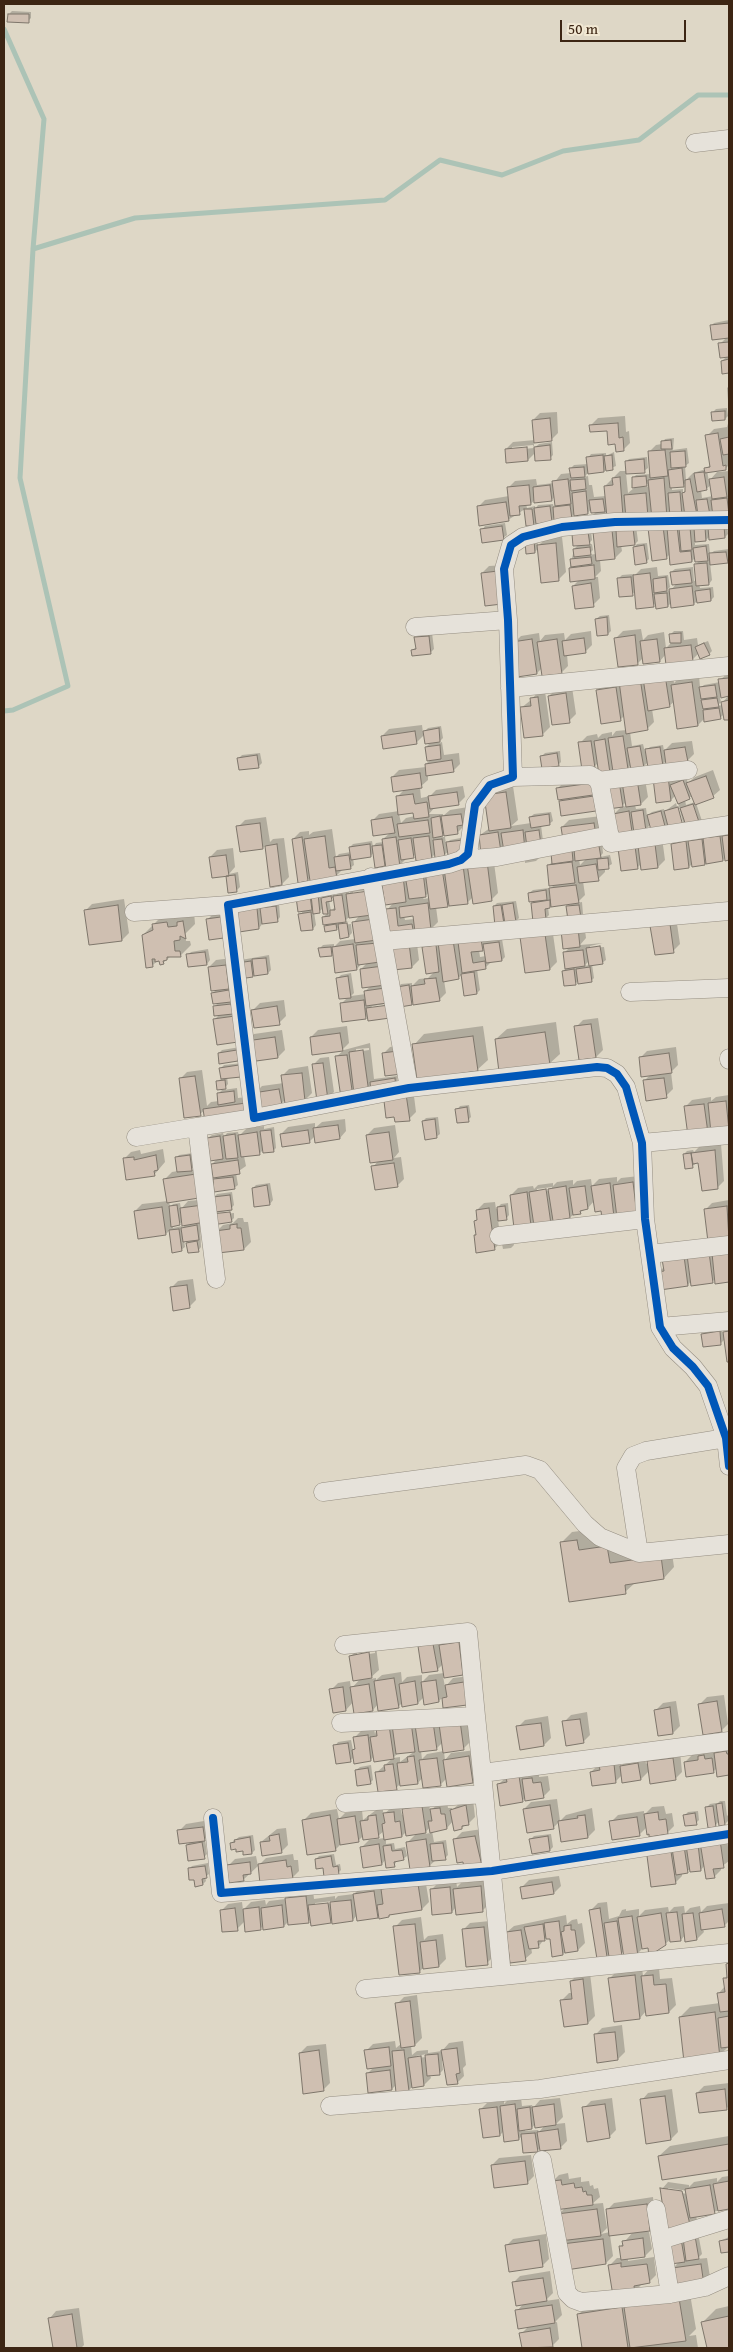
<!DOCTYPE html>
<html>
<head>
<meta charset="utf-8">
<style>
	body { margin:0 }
	#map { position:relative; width:733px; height:2352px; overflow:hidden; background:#ded7c6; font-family:"Gentium Book Plus",serif }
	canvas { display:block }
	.frame { position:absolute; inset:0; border:5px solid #3c2513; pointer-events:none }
	.scale { position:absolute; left:560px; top:20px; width:126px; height:22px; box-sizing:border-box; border:2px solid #3c2513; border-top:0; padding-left:6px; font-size:15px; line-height:18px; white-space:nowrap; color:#3c2513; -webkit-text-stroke:4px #f1e8d3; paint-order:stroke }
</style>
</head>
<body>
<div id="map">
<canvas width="733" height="2352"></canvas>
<div class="frame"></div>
<div class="scale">50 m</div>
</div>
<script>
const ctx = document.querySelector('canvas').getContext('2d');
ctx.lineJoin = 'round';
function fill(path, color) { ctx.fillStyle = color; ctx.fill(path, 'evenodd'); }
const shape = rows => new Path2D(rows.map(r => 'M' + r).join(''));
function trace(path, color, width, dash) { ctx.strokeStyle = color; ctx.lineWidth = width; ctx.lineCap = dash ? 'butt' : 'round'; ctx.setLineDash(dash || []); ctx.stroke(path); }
const shadow = shape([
	[12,11,31,12,31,18,28,21,9,14],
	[729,320,729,372,724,373,722,361,727,356,720,344,727,337,711,326,714,323],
	[729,386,729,401,728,401,727,388],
	[727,408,728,416,725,419,713,412,716,409],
	[557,412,558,433,551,440,534,441,534,448,539,444,552,442,553,455,550,458,536,452,528,460,506,449,513,442,535,440,533,420,540,413],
	[533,445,534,448,512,450,512,447],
	[625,416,626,432,629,431,630,443,623,450,608,430,591,425,598,418],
	[729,420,729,465,726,468,707,471,709,481,717,472,729,471,729,512,713,509,709,514,696,514,685,511,681,515,667,516,652,511,647,516,627,511,622,515,593,515,597,511,591,509,588,513,574,514,571,518,555,517,551,521,527,525,525,509,508,520,478,507,485,500,509,496,508,488,515,481,536,479,537,485,554,483,561,474,571,473,571,468,574,465,588,464,588,458,591,454,606,453,606,456,614,452,616,466,604,471,588,473,584,477,588,476,589,485,592,485,594,497,606,496,605,486,620,471,627,471,626,462,629,459,647,457,648,468,644,471,626,473,628,493,634,488,633,478,636,475,651,474,649,452,656,445,662,444,665,439,674,438,673,450,687,448,689,463,685,466,686,480,693,473,706,469,711,464,707,436,714,429,727,427],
	[650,482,650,486,644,487],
	[686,482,686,490,683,493,683,489,672,490,672,487,683,486],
	[711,485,713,496,702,498,701,490,706,489],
	[555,496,556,506,554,508,553,504,538,505,535,509,535,506,527,508,526,504,531,504,535,499,552,500],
	[505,523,507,535,503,538,482,530,485,526],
	[727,523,728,534,725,537,710,536,706,540,695,541,695,545,709,544,710,554,714,551,729,549,729,559,727,562,710,563,712,580,709,584,699,584,700,588,713,587,714,597,711,600,698,600,694,604,672,602,668,606,656,603,654,605,636,591,632,594,619,578,622,575,634,574,634,576,641,569,657,567,658,576,668,575,670,587,666,591,671,590,676,584,671,572,675,569,693,567,694,581,697,580,695,565,700,560,696,557,692,561,671,553,666,558,649,528,693,525,694,530,698,525],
	[636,526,638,541,635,544,621,545,622,551,615,558,600,560,601,571,595,577,598,577,600,598,593,605,573,586,579,580,570,568,574,549,579,544,574,545,591,530,592,540,588,545,592,544,593,550,588,555,596,554,594,533],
	[562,537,566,572,559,579,539,547,535,552,527,552,537,538,538,546,546,538],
	[647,543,649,559,646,562,634,547,637,544],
	[505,565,508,596,482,573,489,566],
	[609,615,611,631,608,634,596,619,600,616],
	[641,629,643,640,648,635,664,632,666,648,671,643,671,634,674,631,683,631,684,640,697,638,698,645,708,641,712,651,709,654,699,653,692,660,666,654,660,661,643,658,638,663,616,638,623,631],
	[591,631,592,645,585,652,567,654,568,666,561,673,542,668,537,673,514,643,521,636,539,633,540,641,545,635,564,633,565,640,571,634],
	[432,633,434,649,431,652,412,650,417,647,416,638,419,635],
	[672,668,674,683,679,678,699,675,700,688,704,685,720,682,720,680,729,672,729,695,720,697,721,702,717,706,723,705,723,702,729,695,729,718,725,719,724,714,720,718,705,718,698,725,675,701,669,706,652,709,654,722,647,729,630,732,632,746,643,744,645,752,650,747,663,745,664,751,672,743,692,741,694,754,687,761,667,760,662,765,648,762,643,767,631,765,628,768,614,768,610,772,598,763,594,767,580,743,587,736,597,734,598,738,602,734,612,732,612,736,616,731,627,730,625,715,620,720,597,690,604,683],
	[572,687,576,714,569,721,549,696,556,689],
	[545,691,550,727,543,734,525,737,521,708,531,700,538,692],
	[422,725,423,733,428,728,441,726,443,738,438,743,442,742,444,755,459,753,460,764,453,771,428,774,428,780,420,787,421,798,430,796,436,790,463,786,465,797,458,804,435,807,429,814,443,814,443,816,450,810,468,807,464,826,457,833,445,832,440,837,445,837,446,844,450,840,466,837,444,855,436,853,431,858,416,854,413,857,407,858,399,866,387,863,385,865,374,852,371,856,353,858,354,865,350,868,343,869,336,876,311,877,308,880,293,839,300,832,309,831,309,835,313,832,332,829,336,857,339,854,351,852,350,847,353,844,372,841,373,847,376,843,384,842,383,839,390,833,372,821,379,814,399,811,397,797,405,789,392,777,399,770,426,767,426,764,431,759,426,747,431,742,425,734,416,743,382,736,389,729],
	[414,811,415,816,406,818,401,823,399,814],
	[560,751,561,762,558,765,542,756,545,753],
	[260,753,262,763,258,767,238,759,242,755],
	[674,769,676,781,686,777,688,783,695,777,713,770,720,790,713,796,696,803,702,821,699,824,688,828,687,825,684,829,671,832,669,825,665,829,653,832,651,824,646,829,635,831,635,828,632,831,617,833,614,814,621,807,627,806,626,802,622,806,609,808,605,784,612,777,626,775,626,779,630,775,644,773,648,797,641,804,635,805,636,809,646,808,647,816,652,812,664,809,664,812,676,803,682,826,684,826,676,795,671,800,657,802,654,778,661,772],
	[692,796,695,802,686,805,685,800],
	[598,777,603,803,560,802,564,798,558,788,565,781],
	[513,786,518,820,511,826,531,823,530,817,534,814,551,812,553,821,549,824,541,825,543,841,500,851,480,835,490,828,485,795],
	[601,816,602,827,595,834,562,827,569,820],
	[266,817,270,842,273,839,284,838,289,877,282,884,271,885,266,845,263,848,241,850,238,827,245,820],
	[729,830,729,859,726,859,726,857,723,860,705,864,693,863,689,867,672,844,679,837],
	[662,838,665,860,658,867,641,864,637,868,619,849],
	[602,843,603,853,600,857,610,855,612,864,605,868,605,872,598,879,583,881,585,895,577,903,582,902,583,914,580,917,568,907,572,903,548,907,549,915,546,918,532,904,535,900,529,893,533,890,549,888,549,890,555,884,548,866,553,861,552,853],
	[587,858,580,865,579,859],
	[233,848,235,867,229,874,238,872,240,887,236,891,227,877,230,874,213,876,210,857,217,850],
	[538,852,539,858,536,861,525,863,525,857],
	[493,855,498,893,491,900,473,897,467,903,450,903,447,906,436,907,438,922,431,929,390,937,387,910,394,902,382,879],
	[429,892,430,898,423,899],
	[414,915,414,919,405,920,404,916],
	[376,885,394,995,385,1003,392,1003,372,1006,366,1018,341,1004,348,997,338,978,341,975,351,973,354,993,351,996,366,994,365,991,371,986,361,969,368,962,362,963,357,969,334,952,331,954,320,948,323,945,334,944,334,947,340,941,355,939,354,922,360,915,349,917,345,921,350,921,341,922,341,925,351,924,352,933,349,936,339,926,337,929,325,926,329,923,323,917,328,913,324,913,323,908,319,912,314,912,316,925,313,929,300,915,304,910,298,898,320,891,321,899,325,895,334,894,335,896,342,889,349,888,349,893,354,888],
	[375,889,353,895,353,892],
	[335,897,336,906,331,911,329,900],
	[124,899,129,933,122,940,85,911,92,904],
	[516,901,519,918,516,921,496,924,494,906,497,903],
	[279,903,280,917,277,921,264,922,259,928,238,912],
	[235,910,231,936,207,920,214,913],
	[194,911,195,924,185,934,186,941,190,941,191,945,180,956,171,956,163,963,158,960,152,966,143,935,164,914],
	[676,917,680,944,673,951,652,927],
	[584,922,586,938,580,945,603,943,590,946,590,948,604,947,606,960,602,963,592,964,594,978,591,981,579,980,576,983,563,971,566,968,564,953,570,947],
	[589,961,590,965,584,966],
	[552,927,557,962,550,969,521,937],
	[488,932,489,941,502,939,505,957,502,960,492,961,485,968,477,969,480,990,477,993,462,975,458,978,444,980,446,993,439,1000,414,1001,411,1004,398,987,401,984,412,983,412,986,419,979,428,978,434,972,424,948,430,941],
	[485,946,486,956,480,957,479,950],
	[416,936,419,960,412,967,394,969],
	[208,949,210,960,207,964,188,955,191,952],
	[269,955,271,970,268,973,252,976,241,960],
	[232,958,235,981,227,988,232,988,233,997,229,1002,234,1001,244,1034,214,1020,220,1014,214,1007,219,1002,213,993,217,989,209,967,216,960],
	[284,1000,286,1016,279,1023,253,1010,260,1003],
	[598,1018,603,1050,596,1057,576,1027,583,1020],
	[556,1022,560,1054,549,1064,496,1039,507,1029],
	[347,1026,349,1043,342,1050,311,1037,318,1030],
	[483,1026,488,1060,477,1070,414,1045,424,1034],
	[282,1030,285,1050,278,1057,250,1061,247,1041,254,1034],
	[370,1043,374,1079,397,1076,398,1084,342,1097,337,1056,344,1050],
	[369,1048,369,1050,356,1052,356,1049],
	[405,1044,401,1073,383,1054,390,1047],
	[240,1047,241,1057,238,1060,219,1053,222,1050],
	[676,1047,678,1065,671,1072,673,1089,666,1096,644,1081,651,1074,640,1058,647,1051],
	[329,1057,334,1092,327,1099,313,1065,320,1058],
	[242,1063,227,1077,228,1084,223,1090,237,1088,238,1098,255,1096,255,1093,262,1086,284,1083,282,1076,289,1069,308,1066,312,1093,305,1100,286,1099,281,1104,205,1110,200,1114,180,1079,187,1072,202,1070,207,1106,211,1102,219,1101,218,1094,224,1088,217,1082,222,1078,221,1068,224,1065],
	[413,1088,416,1112,409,1119,395,1115],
	[729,1095,729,1128,708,1132,685,1107,692,1100,711,1097,711,1101,716,1097],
	[469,1105,471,1117,468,1120,457,1110,460,1106],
	[438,1117,440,1134,436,1137,423,1121,426,1118],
	[345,1119,346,1131,340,1138,316,1135,309,1142,281,1134,288,1127,315,1123,315,1128,322,1122],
	[395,1125,399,1152,394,1158,401,1157,404,1179,397,1186,373,1167,378,1161,367,1135,374,1128],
	[264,1126,264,1129,274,1127,276,1148,273,1151,264,1149,259,1154,244,1156,246,1166,236,1173,238,1185,234,1188,214,1180,218,1176,212,1164,218,1158,208,1138,212,1135,223,1133,224,1137,227,1133,238,1132,239,1136,247,1128],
	[721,1144,724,1181,717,1188,699,1162,692,1166,684,1154,687,1151,693,1150,694,1152,700,1146],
	[163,1149,165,1162,154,1175,124,1159,131,1152,140,1150,141,1154],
	[193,1153,194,1166,191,1170,202,1168,169,1201,170,1207,173,1204,180,1203,181,1209,188,1201,209,1199,200,1222,201,1247,198,1251,188,1243,192,1239,184,1240,185,1247,181,1250,173,1251,170,1230,166,1234,139,1237,135,1211,142,1204,168,1201,165,1179,172,1172,178,1171,176,1158,179,1155],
	[183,1221,187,1224,182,1228,182,1226,173,1228,173,1225,179,1224],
	[639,1176,636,1214,618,1212,614,1216,602,1210,594,1201,588,1208,570,1217,554,1219,550,1223,534,1221,531,1225,511,1195,518,1188,533,1186,534,1189,538,1185,553,1183,553,1186,557,1182,573,1180,573,1185,577,1181,591,1179,592,1186,599,1179,617,1177,617,1182,621,1178],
	[552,1187,552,1190,537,1192,537,1189],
	[270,1183,273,1200,270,1204,253,1188,256,1185],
	[232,1192,234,1205,230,1210,233,1210,215,1213,214,1197,217,1194],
	[729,1200,729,1238,705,1210,712,1203],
	[495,1202,496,1209,501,1204,508,1203,509,1215,506,1219,498,1220,501,1242,494,1249,475,1235,477,1233,477,1210,484,1203],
	[234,1213,234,1218,231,1221,214,1215],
	[238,1218,243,1218,244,1222,248,1222,251,1242,244,1249,216,1232,223,1225,233,1223],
	[513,1240,514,1245,511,1248,503,1249,502,1244],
	[729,1246,729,1280,717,1282,716,1278,712,1282,691,1281,688,1285,659,1272,664,1267,691,1253],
	[193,1279,196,1300,189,1307,171,1288,178,1281],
	[729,1328,729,1361,728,1361,725,1339,721,1343,704,1346,703,1334,706,1331,722,1329,723,1334],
	[588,1530,589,1540,617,1536,620,1553,671,1546,674,1567,664,1578,636,1582,625,1592,562,1542,572,1532],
	[465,1636,469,1666,462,1673,443,1676,445,1687,453,1678,470,1676,444,1707,443,1697,439,1701,425,1703,424,1697,418,1703,403,1702,398,1707,378,1704,373,1710,354,1701,346,1710,331,1690,338,1683,350,1681,351,1689,361,1678,351,1656,358,1649,376,1646,379,1670,369,1679,376,1678,376,1680,382,1675,401,1672,402,1682,407,1677,422,1675,422,1682,429,1675,444,1673,443,1664,437,1670,419,1646,440,1637,441,1644,447,1638],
	[375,1650,375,1653,357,1656,357,1653],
	[724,1695,728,1724,721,1731,700,1704,707,1697],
	[676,1701,680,1726,673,1733,659,1735,656,1710,663,1703],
	[587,1712,590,1735,583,1742,564,1722,571,1715],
	[467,1715,470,1742,463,1749,444,1752,445,1760,451,1753,476,1750,479,1775,472,1782,447,1778,441,1784,423,1777,418,1783,401,1783,396,1788,376,1773,393,1758,374,1756,371,1760,354,1757,350,1761,335,1746,338,1742,351,1740,353,1750,356,1747,355,1737,362,1730,374,1729,375,1734,377,1728],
	[443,1742,444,1751,427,1754,422,1759,421,1751,437,1748],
	[415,1751,400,1762,400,1757,393,1758,398,1753],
	[548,1716,551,1738,544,1745,521,1748,518,1727,525,1720],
	[729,1745,729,1774,718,1776,717,1768,713,1772,685,1762,692,1755,701,1754,706,1749,711,1748,712,1752,717,1752,722,1746],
	[680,1751,682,1772,675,1779,650,1770,641,1779,622,1775,616,1781,591,1772,598,1765,620,1758,621,1766,628,1759,645,1756,646,1764,655,1755],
	[371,1765,373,1780,370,1783,356,1770,360,1767],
	[526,1770,527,1777,531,1773,539,1772,539,1777,548,1776,550,1790,543,1797,526,1797,522,1801,499,1784,506,1777],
	[473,1799,475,1817,468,1824,461,1828,453,1821,447,1828,432,1831,434,1842,446,1840,448,1855,445,1858,436,1860,429,1866,408,1842,416,1834,407,1831,402,1836,386,1838,386,1844,394,1843,395,1849,405,1847,407,1856,403,1859,397,1860,394,1866,386,1859,382,1864,362,1847,369,1840,385,1838,384,1831,378,1836,364,1835,358,1841,342,1843,335,1850,304,1820,311,1813,337,1809,339,1819,345,1813,362,1810,363,1820,376,1810,383,1808,383,1815,392,1807,400,1806,402,1815,404,1815,404,1810,411,1803,429,1800,430,1811,439,1803,447,1802,448,1808,452,1808,452,1810,459,1804],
	[430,1827,431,1833,424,1834],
	[557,1799,560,1821,566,1815,592,1808,595,1830,588,1837,562,1841,559,1822,553,1828,524,1809,531,1802],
	[720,1801,725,1801,727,1816,729,1814,729,1823,729,1820,725,1824,719,1821,715,1826,707,1807,710,1804,716,1803,716,1805],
	[664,1806,666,1814,672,1813,674,1826,667,1833,650,1833,647,1827,639,1835,611,1822,618,1815,644,1811,644,1815,652,1807],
	[698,1811,699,1820,696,1823,685,1815,688,1812],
	[210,1820,212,1832,205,1839,207,1854,204,1857,187,1845,191,1841,179,1831,186,1824],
	[286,1828,288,1845,281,1852,261,1842,277,1829],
	[482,1829,488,1858,481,1865,455,1839,462,1832],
	[727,1833,729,1861,721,1867,721,1870,714,1877,705,1865,701,1870,691,1869,682,1873,682,1876,675,1883,647,1849],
	[551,1834,553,1847,550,1850,531,1839,534,1836],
	[253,1835,255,1850,252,1853,231,1843,239,1837],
	[293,1854,294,1860,298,1860,299,1871,292,1878,259,1865,266,1858],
	[334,1854,336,1865,340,1864,341,1870,338,1873,324,1867,316,1859,319,1856],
	[256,1856,258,1866,243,1880,228,1866,235,1859],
	[208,1863,209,1874,205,1877,206,1881,203,1884,195,1878,189,1869,192,1866],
	[559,1876,561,1886,554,1893,522,1887,529,1880],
	[425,1878,429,1902,422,1909,392,1913,389,1916,357,1915,353,1920,333,1919,330,1922,311,1919,308,1922,289,1921,284,1926,264,1925,261,1928,245,1921,237,1929,221,1911,228,1904,242,1902,243,1910,251,1902,265,1900,266,1905,269,1901,286,1899,294,1892,313,1890,314,1899,335,1896,335,1899,338,1896,354,1894,361,1887,381,1884,382,1891,389,1883],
	[334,1901,334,1903,315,1905,315,1903],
	[456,1880,457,1887,461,1883,487,1880,490,1903,483,1910,456,1907,452,1912,431,1890,438,1883],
	[607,1902,609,1919,619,1916,622,1910,626,1909,626,1911,639,1909,639,1916,645,1910,668,1907,669,1912,674,1907,684,1906,685,1913,690,1908,700,1906,701,1912,707,1906,729,1903,729,1921,724,1926,703,1929,704,1932,697,1939,686,1934,681,1940,671,1939,665,1944,644,1947,637,1954,624,1951,621,1954,609,1954,607,1956,591,1910,598,1903],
	[566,1915,567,1924,572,1920,577,1919,578,1924,582,1923,585,1943,578,1950,562,1954,551,1937,545,1938,539,1946,531,1947,532,1953,525,1959,507,1932,514,1926],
	[421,1917,424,1940,428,1936,443,1934,446,1959,439,1966,423,1968,419,1972,395,1927,402,1920],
	[490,1921,494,1956,487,1963,463,1930,470,1923],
	[729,1962,729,2046,719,2056,680,2017,690,2007,720,2003,719,1993,725,1986,724,1979,728,1975,727,1964],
	[642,1968,643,1976,649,1969,659,1968,660,1979,672,1978,676,2005,669,2012,646,2011,640,2018,610,1978,617,1971],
	[590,1973,595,2016,588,2023,562,2000,569,1993,572,1993,571,1981,578,1974],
	[417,1995,422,2038,415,2045,411,2045,412,2055,417,2051,428,2050,428,2053,442,2051,449,2043,463,2041,466,2065,463,2068,464,2076,457,2083,444,2061,442,2061,443,2070,440,2073,430,2075,431,2078,424,2085,412,2087,409,2090,397,2084,392,2089,367,2074,374,2067,366,2051,373,2044,395,2041,396,2048,401,2044,397,2004,404,1997],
	[427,2054,427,2057,416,2058,416,2056],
	[622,2025,625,2052,618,2059,595,2035,602,2028],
	[326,2044,330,2083,323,2090,300,2053,307,2046],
	[729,2083,729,2106,727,2108,697,2093,704,2086],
	[672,2089,678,2132,671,2139,642,2100,648,2093],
	[521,2098,522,2106,532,2105,533,2108,540,2100,560,2098,563,2117,556,2124,565,2123,567,2141,560,2148,541,2147,537,2151,523,2135,519,2139,504,2131,500,2135,480,2110,487,2103,504,2101,504,2104,508,2100],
	[535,2124,545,2125,539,2132,538,2130,525,2131,525,2129,532,2128],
	[612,2098,616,2130,609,2137,584,2108,591,2101],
	[729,2136,729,2168,663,2179,659,2156,670,2146],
	[531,2155,534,2176,527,2183,492,2165,499,2158],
	[568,2173,569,2179,581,2177,581,2182,589,2181,590,2186,593,2185,594,2189,598,2188,600,2197,592,2204,603,2203,607,2228,601,2234,610,2232,607,2210,614,2203,653,2197,656,2223,647,2232,649,2232,652,2249,645,2256,628,2258,628,2261,654,2257,656,2275,649,2282,641,2285,634,2292,610,2265,617,2258,622,2258,620,2247,633,2232,610,2235,613,2256,606,2263,563,2245,569,2239,558,2215,565,2208,552,2182,559,2175],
	[729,2176,729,2208,696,2216,697,2220,690,2227,662,2189,668,2182,689,2185,689,2187,694,2182,717,2178,717,2182,722,2177],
	[668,2188,688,2191,688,2194,668,2191],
	[698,2233,702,2254,697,2259,707,2258,710,2277,703,2284,673,2268,680,2261,669,2242],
	[546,2234,549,2259,542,2266,506,2246,513,2239],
	[729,2237,729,2251,722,2252,720,2241],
	[550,2271,553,2293,545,2301,559,2299,562,2315,554,2323,557,2322,559,2339,552,2346,523,2348,521,2334,529,2326,517,2311,524,2303,513,2283,520,2276],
	[689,2288,696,2329,689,2336,696,2335,698,2348,583,2348,578,2315,592,2301],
	[729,2306,729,2348,708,2348,702,2323,716,2309],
	[79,2308,84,2345,81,2348,54,2348,50,2318,56,2311]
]);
const stream = shape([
	[4,29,44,119,33,249,20,478,68,686,13,710,4,711],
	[33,249,135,218,385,200,440,160,502,175,563,151,639,140,698,95,729,95]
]);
const building = shape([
	[8,14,29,14,29,23,7,22,8,14],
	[729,323,729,338,712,340,710,325,729,323],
	[729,342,729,357,720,358,718,343,729,342],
	[729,359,729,373,722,374,721,361,729,359],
	[725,411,725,420,712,421,711,412,725,411],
	[550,418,552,441,534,443,532,420,550,418],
	[618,423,619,438,623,437,624,451,616,452,615,444,608,445,607,431,590,432,589,425,618,423],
	[718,433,723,466,726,465,726,470,705,473,704,468,710,467,705,435,718,433],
	[729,437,729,454,723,455,720,439,729,437],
	[671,440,672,449,661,449,661,441,671,440],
	[550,445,551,460,535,461,534,447,550,445],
	[527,447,528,461,506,463,505,449,527,447],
	[665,450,668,476,650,478,648,451,665,450],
	[685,451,686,467,671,468,670,452,685,451],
	[603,455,604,472,588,474,586,457,603,455],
	[612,455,613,470,606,471,604,456,612,455],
	[644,459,645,473,626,474,625,461,644,459],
	[584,467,585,477,571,478,569,468,584,467],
	[682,468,684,487,670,488,668,470,682,468],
	[704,472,707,490,697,492,694,473,704,472],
	[646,476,647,486,632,488,632,477,646,476],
	[620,477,623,516,607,518,604,486,613,485,612,478,620,477],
	[724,477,727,497,712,499,709,479,724,477],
	[664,478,667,518,652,519,648,480,664,478],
	[568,479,571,504,555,506,552,481,568,479],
	[585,479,586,489,571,491,570,480,585,479],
	[690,479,697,515,685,517,682,493,685,492,685,480,690,479],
	[529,485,531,505,519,506,520,515,510,516,507,487,529,485],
	[550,485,552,501,534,503,533,487,550,485],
	[586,491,588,514,574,516,572,493,586,491],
	[680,492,682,516,670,517,668,493,680,492],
	[646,493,648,517,626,519,624,495,646,493],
	[727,498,729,514,713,517,711,500,727,498],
	[603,499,605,512,591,513,589,500,603,499],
	[707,499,710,515,698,516,696,500,707,499],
	[506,502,509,521,479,526,477,506,506,502],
	[570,505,572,519,554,521,553,507,570,505],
	[550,506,552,522,536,524,534,508,550,506],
	[524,509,532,509,534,526,526,526,524,509],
	[502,526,504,540,482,543,480,529,502,526],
	[663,526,667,559,652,561,648,528,663,526],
	[677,526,680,552,691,551,692,562,670,565,667,527,677,526],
	[724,526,725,538,709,540,708,527,724,526],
	[690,527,692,550,681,551,679,528,690,527],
	[705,527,706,541,695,542,694,528,705,527],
	[633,528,635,545,617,547,616,530,633,528],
	[612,530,615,559,596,561,593,532,612,530],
	[588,532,590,545,573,546,572,534,588,532],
	[534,540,535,553,526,554,525,541,534,540],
	[556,543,559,581,541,583,537,545,556,543],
	[644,545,647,563,635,565,633,547,644,545],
	[706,546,708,561,695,562,693,548,706,546],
	[590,547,591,555,574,557,573,549,590,547],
	[726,552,728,563,710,565,709,553,726,552],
	[591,557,592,564,571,567,570,559,591,557],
	[707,563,709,585,696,586,694,564,707,563],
	[594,565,595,579,570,582,569,568,594,565],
	[690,570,692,583,672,585,670,572,690,570],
	[498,571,502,604,485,606,481,573,498,571],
	[650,573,654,607,636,609,633,575,650,573],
	[631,577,633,596,619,597,617,578,631,577],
	[666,577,667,591,654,593,653,579,666,577],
	[591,583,594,607,575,609,572,586,591,583],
	[692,586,694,605,671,608,669,589,692,586],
	[710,589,711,601,697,603,695,591,710,589],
	[667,593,668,607,656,609,654,594,667,593],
	[607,617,608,635,597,636,595,619,607,617],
	[681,633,681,643,670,643,669,634,681,633],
	[635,635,638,665,618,667,614,638,635,635],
	[429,636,431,654,412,656,411,650,416,649,414,637,429,636],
	[584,638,586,653,564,656,562,641,584,638],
	[532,639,537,674,517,677,512,642,532,639],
	[557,639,562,674,542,676,537,642,557,639],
	[657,639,660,662,643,664,640,641,657,639],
	[704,643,710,655,700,659,695,647,704,643],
	[691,645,693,661,666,665,664,648,691,645],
	[665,675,670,707,648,711,643,678,665,675],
	[640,678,648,730,626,734,619,681,640,678],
	[729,678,729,696,721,698,718,679,729,678],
	[692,682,698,726,677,729,671,685,692,682],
	[715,685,717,697,701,699,699,687,715,685],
	[616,687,621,721,601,724,596,690,616,687],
	[566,693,570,723,552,725,548,696,566,693],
	[538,697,543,736,524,738,520,707,531,706,530,698,538,697],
	[717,698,719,707,703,709,701,700,717,698],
	[729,700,729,720,724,720,721,702,729,700],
	[719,708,721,719,704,722,703,710,719,708],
	[439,728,440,742,425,744,423,731,439,728],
	[415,731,417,744,383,749,381,736,415,731],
	[623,736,628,769,613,772,608,738,623,736],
	[605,739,610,773,599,775,594,741,605,739],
	[591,741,595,768,582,770,578,742,591,741],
	[440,745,441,759,427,761,425,747,440,745],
	[640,746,644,768,631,770,627,748,640,746],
	[660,747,663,766,648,768,645,749,660,747],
	[685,747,688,762,666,765,664,750,685,747],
	[557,753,559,766,542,769,540,756,557,753],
	[257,755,259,768,239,770,237,758,257,755],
	[452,760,454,772,426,776,425,764,452,760],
	[420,773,422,788,393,792,391,777,420,773],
	[668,776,671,801,656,803,653,778,668,776],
	[706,776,714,798,695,805,686,783,706,776],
	[637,779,641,805,626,807,622,782,637,779],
	[683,780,690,799,678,804,670,785,683,780],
	[619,781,623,807,608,809,604,784,619,781],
	[592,783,593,795,558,800,556,788,592,783],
	[457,792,459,805,430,809,428,796,457,792],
	[506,792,511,828,489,831,484,795,506,792],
	[413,794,415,804,427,802,429,817,414,819,413,813,398,815,396,796,413,794],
	[594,796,596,811,561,816,559,801,594,796],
	[693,804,700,825,687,829,680,808,693,804],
	[678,807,684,830,670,834,664,811,678,807],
	[643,810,646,831,634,833,631,812,643,810],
	[629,811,632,832,616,834,613,814,629,811],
	[661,811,666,830,652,834,647,815,661,811],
	[461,814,463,825,457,826,458,834,444,836,441,816,461,814],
	[549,814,550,825,531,828,529,817,549,814],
	[440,816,443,836,433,838,431,818,440,816],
	[392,817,395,833,373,836,371,820,392,817],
	[428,820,430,833,399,837,397,824,428,820],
	[260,823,263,849,240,852,236,826,260,823],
	[594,823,596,835,563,840,561,827,594,823],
	[523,830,525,850,504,852,501,833,523,830],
	[539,830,541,845,527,847,525,832,539,830],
	[498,832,501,852,481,855,479,835,498,832],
	[729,835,729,860,725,861,722,836,729,835],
	[325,836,329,868,335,867,337,878,310,881,304,839,325,836],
	[429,836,432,859,416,861,413,838,429,836],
	[720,836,723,861,706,864,703,838,720,836],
	[302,837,308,881,298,883,292,839,302,837],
	[396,837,400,867,386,869,382,839,396,837],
	[411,838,414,858,401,860,398,840,411,838],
	[442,839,445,856,435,858,433,840,442,839],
	[702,839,705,865,692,867,688,841,702,839],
	[463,840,465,853,448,855,446,842,463,840],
	[686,841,689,868,674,870,671,844,686,841],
	[277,844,282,885,270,887,265,846,277,844],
	[370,844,371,857,351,860,349,847,370,844],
	[655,844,658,868,641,870,638,846,655,844],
	[382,845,385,866,375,868,372,846,382,845],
	[599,846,601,858,575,861,574,849,599,846],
	[635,846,638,869,621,871,618,848,635,846],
	[572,850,573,861,552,864,551,853,572,850],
	[226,855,229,876,212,878,209,857,226,855],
	[349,855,351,869,336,871,334,857,349,855],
	[608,858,609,869,598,870,597,859,608,858],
	[487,861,492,901,473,904,467,864,487,861],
	[572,862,575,883,549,886,547,865,572,862],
	[596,864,599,881,579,883,577,867,596,864],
	[463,865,468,904,449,906,444,868,463,865],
	[442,869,448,907,430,909,425,871,442,869],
	[423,872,426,897,409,899,405,875,423,872],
	[235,875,237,892,228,893,226,876,235,875],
	[403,876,406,902,385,905,381,879,403,876],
	[576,885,579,903,551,907,549,888,576,885],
	[546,890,547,900,529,902,528,893,546,890],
	[369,891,372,915,349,918,346,894,369,891],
	[318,894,320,913,313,914,311,895,318,894],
	[310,895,312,910,298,912,296,897,310,895],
	[342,895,346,922,323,925,322,917,330,916,330,910,335,910,333,896,342,895],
	[331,896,332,901,326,902,328,914,323,914,321,898,331,896],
	[550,900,550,908,545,909,546,920,533,922,531,903,550,900],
	[428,903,431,930,415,932,413,916,400,918,399,907,428,903],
	[513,903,516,922,505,924,502,905,513,903],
	[118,905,122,941,89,945,84,910,118,905],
	[501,905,504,924,495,926,493,906,501,905],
	[579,905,581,918,568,920,566,906,579,905],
	[276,906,278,922,262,924,260,908,276,906],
	[257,908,259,929,239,932,237,911,257,908],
	[396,908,398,926,412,924,414,935,389,938,385,909,396,908],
	[311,912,313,930,301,931,298,914,311,912],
	[228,916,231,937,209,940,206,919,228,916],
	[374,919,377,940,355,943,352,922,374,919],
	[183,921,186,939,180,936,180,940,174,941,175,951,180,951,181,957,167,957,167,960,163,961,164,964,160,965,159,961,155,962,155,959,152,959,153,967,146,968,142,935,153,930,152,924,167,922,168,927,177,926,177,922,183,921],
	[347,923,349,937,340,939,338,924,347,923],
	[336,924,337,930,325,932,324,926,336,924],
	[670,924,674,953,655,955,650,926,670,924],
	[578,928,580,947,563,949,561,930,578,928],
	[545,934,550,970,525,973,520,937,545,934],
	[481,939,483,951,471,952,473,963,485,961,486,969,462,973,458,942,481,939],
	[453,940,459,979,443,982,438,942,453,940],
	[499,942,502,961,486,963,483,944,499,942],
	[378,943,380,962,358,965,356,945,378,943],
	[409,943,412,968,393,970,390,945,409,943],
	[353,944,357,970,335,973,332,947,353,944],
	[436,945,439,972,426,974,422,947,436,945],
	[600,946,603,964,589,966,586,948,600,946],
	[331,947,332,956,320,957,318,948,331,947],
	[583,950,585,966,565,969,563,952,583,950],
	[205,952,207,965,188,967,186,954,205,952],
	[266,958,268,974,254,976,252,959,266,958],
	[251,961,253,977,239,979,237,963,251,961],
	[226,965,229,989,211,991,208,967,226,965],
	[383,966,386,985,362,988,360,969,383,966],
	[590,967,592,982,578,984,576,969,590,967],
	[574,969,576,985,564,986,562,971,574,969],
	[474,972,477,994,464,996,461,974,474,972],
	[348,976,351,998,339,999,336,978,348,976],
	[436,978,440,1001,413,1005,411,986,425,984,424,979,436,978],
	[409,985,412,1005,400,1007,397,987,409,985],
	[385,988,387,1003,366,1006,364,991,385,988],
	[229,990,231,1002,213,1004,211,993,229,990],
	[364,1000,366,1019,342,1022,340,1003,364,1000],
	[231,1004,233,1014,214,1016,213,1006,231,1004],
	[389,1005,390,1018,368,1021,366,1008,389,1005],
	[277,1006,280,1025,254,1028,251,1010,277,1006],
	[235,1016,238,1042,217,1045,213,1019,235,1016],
	[591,1024,596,1058,579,1060,574,1026,591,1024],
	[545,1032,550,1065,499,1072,495,1039,545,1032],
	[340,1033,343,1051,312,1055,310,1037,340,1033],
	[473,1036,478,1071,417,1080,412,1044,473,1036],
	[275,1037,278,1058,249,1062,246,1041,275,1037],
	[237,1050,238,1061,219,1064,218,1053,237,1050],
	[363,1050,369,1093,354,1094,349,1052,363,1050],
	[398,1051,402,1074,385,1076,382,1053,398,1051],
	[669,1053,672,1073,641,1077,639,1057,669,1053],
	[347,1055,353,1097,341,1098,335,1056,347,1055],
	[323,1063,328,1100,317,1101,312,1064,323,1063],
	[239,1065,241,1077,221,1079,219,1068,239,1065],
	[302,1073,305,1101,285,1104,281,1075,302,1073],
	[195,1076,201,1116,184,1118,179,1078,195,1076],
	[395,1078,396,1089,371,1092,370,1082,395,1078],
	[664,1078,667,1098,646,1101,643,1080,664,1078],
	[225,1080,226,1089,217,1090,216,1081,225,1080],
	[279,1089,282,1105,256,1112,253,1093,279,1089],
	[234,1091,235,1102,218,1105,217,1093,234,1091],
	[406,1094,410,1121,395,1122,394,1117,386,1118,384,1101,406,1094],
	[726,1101,729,1130,711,1133,708,1103,726,1101],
	[246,1103,248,1117,205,1122,203,1109,246,1103],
	[704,1104,708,1133,688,1136,684,1106,704,1104],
	[467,1107,469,1122,457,1123,455,1109,467,1107],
	[435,1119,437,1138,425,1140,422,1121,435,1119],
	[338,1125,340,1139,315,1143,313,1128,338,1125],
	[271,1130,274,1152,263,1153,260,1131,271,1130],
	[308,1130,310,1143,282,1147,280,1134,308,1130],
	[257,1132,260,1155,241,1157,238,1135,257,1132],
	[389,1132,393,1160,370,1163,366,1135,389,1132],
	[235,1134,238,1158,226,1159,223,1136,235,1134],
	[220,1136,223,1159,210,1161,207,1138,220,1136],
	[715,1150,718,1189,702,1191,698,1163,693,1164,691,1153,715,1150],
	[691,1153,693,1168,685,1169,683,1154,691,1153],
	[156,1155,158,1170,154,1171,155,1176,126,1180,123,1158,134,1157,134,1160,156,1155],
	[190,1155,192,1171,177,1172,175,1157,190,1155],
	[238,1160,240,1174,213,1178,211,1164,238,1160],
	[394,1163,398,1187,375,1190,371,1166,394,1163],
	[196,1174,199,1198,167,1203,163,1179,196,1174],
	[233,1177,235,1189,214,1192,213,1179,233,1177],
	[633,1182,637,1215,617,1218,613,1185,633,1182],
	[610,1183,614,1217,602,1218,601,1211,595,1212,591,1186,610,1183],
	[267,1185,270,1205,254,1207,252,1188,267,1185],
	[566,1186,570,1218,553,1221,548,1189,566,1186],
	[585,1186,588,1209,580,1211,581,1214,573,1215,569,1188,585,1186],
	[546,1189,551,1224,534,1226,529,1192,546,1189],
	[527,1192,531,1226,514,1228,510,1195,527,1192],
	[230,1195,232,1210,215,1212,213,1197,230,1195],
	[177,1205,180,1225,171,1227,169,1206,177,1205],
	[203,1205,205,1222,182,1226,180,1208,203,1205],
	[505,1206,507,1220,498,1221,497,1207,505,1206],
	[727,1206,729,1240,708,1242,704,1209,727,1206],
	[162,1207,166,1235,138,1239,134,1211,162,1207],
	[489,1208,495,1250,476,1253,474,1235,476,1235,474,1221,477,1220,476,1210,489,1208],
	[230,1212,232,1222,212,1225,211,1214,230,1212],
	[237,1224,237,1228,241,1228,244,1250,218,1253,215,1231,230,1229,230,1225,237,1224],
	[197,1225,199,1240,183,1242,181,1228,197,1225],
	[179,1229,182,1251,172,1253,169,1230,179,1229],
	[197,1241,199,1252,188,1253,186,1243,197,1241],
	[729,1251,729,1282,715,1284,712,1253,729,1251],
	[709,1252,713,1283,691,1286,687,1255,709,1252],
	[684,1256,688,1286,660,1290,658,1272,664,1271,662,1259,684,1256],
	[187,1285,190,1308,173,1311,170,1287,187,1285],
	[720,1331,721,1345,703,1347,701,1334,720,1331],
	[729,1331,729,1362,727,1362,723,1332,729,1331],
	[577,1540,579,1550,607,1546,610,1563,661,1556,664,1579,625,1585,626,1594,569,1602,560,1542,577,1540],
	[459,1642,463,1675,444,1678,439,1645,459,1642],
	[433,1644,438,1671,422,1673,418,1646,433,1644],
	[369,1652,372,1678,353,1681,349,1656,369,1652],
	[394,1678,399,1708,378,1711,374,1681,394,1678],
	[436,1680,439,1702,424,1705,421,1682,436,1680],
	[415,1681,418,1704,402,1707,399,1684,415,1681],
	[464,1682,467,1705,443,1708,442,1698,447,1697,445,1685,464,1682],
	[369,1684,373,1711,354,1714,350,1687,369,1684],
	[343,1687,346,1711,333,1713,329,1689,343,1687],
	[717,1701,722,1732,703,1735,698,1704,717,1701],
	[670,1707,673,1734,658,1736,654,1710,670,1707],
	[580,1719,584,1743,566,1746,562,1721,580,1719],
	[460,1721,464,1750,443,1753,439,1724,460,1721],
	[411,1722,415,1752,396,1754,392,1725,411,1722],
	[433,1722,437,1750,419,1752,415,1725,433,1722],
	[541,1723,544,1746,520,1750,516,1726,541,1723],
	[389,1725,394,1759,374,1762,370,1737,377,1736,376,1727,389,1725],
	[368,1735,371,1761,354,1764,352,1750,355,1749,353,1737,368,1735],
	[348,1743,351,1762,336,1764,333,1745,348,1743],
	[726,1751,727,1754,729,1754,729,1775,717,1777,714,1753,726,1751],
	[704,1755,705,1759,712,1758,714,1773,686,1777,684,1762,698,1760,698,1756,704,1755],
	[414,1756,418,1784,400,1786,397,1763,408,1762,407,1757,414,1756],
	[469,1756,473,1783,447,1787,443,1760,469,1756],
	[437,1758,441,1786,423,1788,419,1760,437,1758],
	[673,1758,676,1780,650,1784,647,1761,673,1758],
	[638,1763,641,1780,622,1783,620,1766,638,1763],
	[393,1764,397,1790,378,1792,375,1772,385,1771,384,1765,393,1764],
	[614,1764,616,1783,592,1786,590,1772,600,1770,599,1766,614,1764],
	[368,1768,371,1784,357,1786,355,1770,368,1768],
	[519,1776,523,1802,500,1806,497,1784,507,1782,506,1778,519,1776],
	[532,1778,533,1783,541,1782,544,1798,525,1801,522,1779,532,1778],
	[722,1803,725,1825,719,1826,716,1804,722,1803],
	[466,1805,469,1825,462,1826,462,1829,454,1831,450,1810,466,1805],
	[550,1805,554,1829,527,1833,523,1809,550,1805],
	[422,1806,426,1833,406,1836,402,1809,422,1806],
	[713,1806,716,1827,708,1828,705,1807,713,1806],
	[440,1808,441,1814,445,1814,447,1829,430,1833,428,1821,432,1821,430,1809,440,1808],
	[394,1812,395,1822,400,1821,402,1837,384,1840,382,1824,385,1823,383,1813,394,1812],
	[658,1812,659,1820,666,1819,668,1834,649,1837,649,1834,647,1835,644,1814,658,1812],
	[695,1813,697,1825,685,1826,683,1815,695,1813],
	[330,1815,336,1851,307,1855,302,1820,330,1815],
	[376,1815,379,1838,363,1840,360,1821,368,1820,368,1816,376,1815],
	[585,1815,588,1838,561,1842,558,1821,578,1818,577,1816,585,1815],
	[355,1816,359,1842,340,1845,337,1819,355,1816],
	[637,1817,640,1836,612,1840,609,1821,637,1817],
	[203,1827,205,1841,179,1844,177,1830,203,1827],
	[279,1834,282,1853,262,1856,260,1842,270,1841,269,1836,279,1834],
	[475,1836,482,1866,464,1869,463,1862,457,1863,453,1839,475,1836],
	[548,1836,550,1851,532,1854,529,1839,548,1836],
	[250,1837,252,1854,243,1855,243,1851,236,1852,236,1849,231,1850,230,1843,235,1842,234,1840,250,1837],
	[426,1839,430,1867,410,1870,406,1842,426,1839],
	[720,1840,724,1868,713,1869,715,1878,706,1879,700,1842,720,1840],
	[202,1842,205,1859,188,1861,186,1845,202,1842],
	[443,1843,446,1860,432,1861,430,1844,443,1843],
	[379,1844,382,1865,363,1868,360,1847,379,1844],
	[698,1844,701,1871,690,1872,686,1845,698,1844],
	[391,1845,392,1851,402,1850,404,1860,394,1862,395,1867,386,1868,383,1846,391,1845],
	[670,1845,676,1884,651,1887,646,1848,670,1845],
	[684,1846,688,1873,676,1875,672,1848,684,1846],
	[331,1856,333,1867,338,1866,339,1875,324,1877,323,1868,316,1869,315,1859,331,1856],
	[286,1860,287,1867,291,1866,293,1879,260,1884,258,1864,286,1860],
	[250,1862,251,1874,243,1875,244,1881,229,1883,226,1865,250,1862],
	[205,1866,207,1878,202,1879,203,1885,195,1887,194,1880,189,1880,188,1868,205,1866],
	[552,1882,554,1894,522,1899,520,1887,552,1882],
	[418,1884,422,1910,389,1915,389,1917,379,1919,377,1905,383,1904,381,1889,418,1884],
	[481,1886,483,1912,456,1915,453,1889,481,1886],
	[450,1887,452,1913,432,1915,430,1889,450,1887],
	[374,1891,378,1918,357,1921,353,1894,374,1891],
	[306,1896,309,1923,288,1925,285,1898,306,1896],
	[351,1900,353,1921,332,1924,330,1902,351,1900],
	[328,1903,331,1923,311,1926,308,1905,328,1903],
	[282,1905,284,1927,263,1930,261,1908,282,1905],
	[259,1907,261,1930,245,1932,243,1909,259,1907],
	[235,1908,238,1931,222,1932,220,1910,235,1908],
	[600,1908,607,1957,597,1959,589,1910,600,1908],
	[722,1909,725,1927,701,1930,699,1913,722,1909],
	[677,1912,681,1941,670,1942,666,1913,677,1912],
	[661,1913,666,1945,649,1956,648,1948,642,1949,637,1917,661,1913],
	[693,1913,697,1940,685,1942,682,1914,693,1913],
	[632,1916,638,1956,624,1958,618,1918,632,1916],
	[559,1921,563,1955,552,1957,550,1939,546,1939,544,1923,559,1921],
	[617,1921,622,1956,609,1957,604,1923,617,1921],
	[415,1924,420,1973,399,1975,393,1926,415,1924],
	[543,1924,545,1941,538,1941,539,1948,529,1949,524,1927,543,1924],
	[571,1925,571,1930,575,1930,578,1951,565,1953,561,1932,564,1931,564,1926,571,1925],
	[484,1927,488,1965,466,1967,462,1929,484,1927],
	[521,1930,526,1961,510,1963,506,1932,521,1930],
	[436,1940,439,1967,423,1969,420,1942,436,1940],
	[729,1963,729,2011,720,2012,717,1993,725,1992,723,1978,727,1978,726,1964,729,1963],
	[635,1975,640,2019,614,2022,608,1978,635,1975],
	[653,1975,654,1985,666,1984,669,2013,646,2016,641,1976,653,1975],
	[583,1979,588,2024,564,2027,560,2000,572,1999,570,1981,583,1979],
	[410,2001,415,2046,401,2048,395,2003,410,2001],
	[715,2012,720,2058,684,2062,679,2017,715,2012],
	[729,2016,729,2047,721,2048,718,2018,729,2016],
	[615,2032,618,2060,597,2063,594,2034,615,2032],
	[389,2047,391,2066,367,2069,364,2050,389,2047],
	[457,2048,460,2073,456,2074,458,2084,447,2085,441,2050,457,2048],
	[319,2050,324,2091,303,2094,299,2053,319,2050],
	[404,2050,409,2091,396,2093,392,2051,404,2050],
	[438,2054,440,2075,427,2076,425,2055,438,2054],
	[421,2056,424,2086,412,2088,408,2058,421,2056],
	[390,2070,392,2090,368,2093,366,2073,390,2070],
	[725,2089,727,2110,699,2113,696,2093,725,2089],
	[665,2096,671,2140,646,2144,640,2099,665,2096],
	[515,2104,519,2140,504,2142,500,2106,515,2104],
	[554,2104,556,2125,535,2128,532,2107,554,2104],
	[605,2104,610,2138,587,2142,582,2107,605,2104],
	[497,2107,500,2136,483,2138,479,2109,497,2107],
	[530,2107,532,2129,519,2131,517,2109,530,2107],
	[558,2129,561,2149,540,2151,537,2132,558,2129],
	[535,2133,538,2152,523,2153,521,2134,535,2133],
	[729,2144,729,2170,662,2180,658,2156,729,2144],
	[525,2161,528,2184,494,2188,491,2165,525,2161],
	[561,2180,562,2185,574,2183,575,2188,582,2187,583,2192,586,2191,587,2195,592,2195,593,2205,555,2210,551,2181,561,2180],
	[729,2181,729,2209,718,2211,713,2184,729,2181],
	[710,2185,715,2214,690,2218,685,2189,710,2185],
	[660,2188,682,2191,691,2229,667,2235,660,2188],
	[647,2204,650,2231,609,2236,606,2209,647,2204],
	[597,2209,601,2236,560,2241,557,2214,597,2209],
	[695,2236,699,2259,686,2261,683,2238,695,2236],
	[643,2238,645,2257,621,2260,619,2246,623,2246,622,2241,643,2238],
	[603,2239,606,2264,566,2270,562,2244,603,2239],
	[681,2239,685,2262,671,2264,667,2241,681,2239],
	[729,2239,729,2252,721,2253,719,2241,729,2239],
	[539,2240,543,2267,509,2272,505,2245,539,2240],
	[621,2263,621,2267,647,2264,650,2283,634,2286,635,2293,613,2296,608,2265,621,2263],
	[701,2264,704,2285,675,2289,672,2268,701,2264],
	[543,2278,547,2301,516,2306,512,2282,543,2278],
	[679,2298,686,2341,630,2348,624,2307,679,2298],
	[552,2305,555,2323,518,2329,515,2310,552,2305],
	[622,2307,628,2348,582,2348,577,2314,622,2307],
	[72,2314,77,2348,53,2348,48,2318,72,2314],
	[729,2316,729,2348,707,2348,701,2322,729,2316],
	[550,2328,553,2347,522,2348,519,2333,550,2328]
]);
const street = shape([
	[695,143,729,139],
	[729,520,615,522,562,527,523,537,511,545,504,569,508,620,513,777,490,785,475,805,468,854,461,860,449,864,228,905,254,1118,409,1088,597,1067,607,1068,617,1074,626,1087,642,1143,645,1219,660,1327,673,1348,693,1367,708,1386,726,1438,729,1466],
	[415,627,508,620],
	[510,688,729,666],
	[513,777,590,775,597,779,600,785,611,843,729,825],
	[598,781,688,770],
	[461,860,497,857,610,835],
	[371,877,409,1088],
	[134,912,228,905],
	[383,941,729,911],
	[630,992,729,988],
	[729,1058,729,1060],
	[136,1137,197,1127],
	[642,1143,729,1135],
	[499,1236,645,1219],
	[650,1254,729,1245],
	[216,1279,197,1127,254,1118],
	[660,1327,729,1321],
	[726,1438,646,1451,633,1456,626,1468,639,1553,729,1544],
	[323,1492,526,1465,540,1470,585,1524,600,1537,639,1553],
	[344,1645,468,1632,476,1716],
	[341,1723,476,1716,482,1773,729,1741],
	[482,1773,502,1976,729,1953],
	[345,1803,484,1794],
	[213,1818,221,1893,492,1871,729,1834],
	[365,1989,502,1976],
	[330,2106,540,2089,729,2060],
	[542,2160,567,2293,573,2299,581,2302,670,2294,705,2287,729,2276],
	[656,2209,670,2294],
	[661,2240,729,2219]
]);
const cycleway = shape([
	[729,520,615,522,562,527,523,537,511,545,504,569,508,620,513,777,490,785,475,805,468,854,461,860,449,864,228,905,254,1118,409,1088,597,1067,607,1068,617,1074,626,1087,642,1143,645,1219,660,1327,673,1348,693,1367,708,1386,726,1438,729,1466],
	[213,1818,221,1893,492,1871,729,1834]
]);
fill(shadow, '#0003');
trace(stream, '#acc3b6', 5);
fill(building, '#cfbfb1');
trace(building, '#7e766b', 1);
trace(street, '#958e82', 19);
trace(street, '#e6e2da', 18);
trace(cycleway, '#0057b8', 8);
</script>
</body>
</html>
